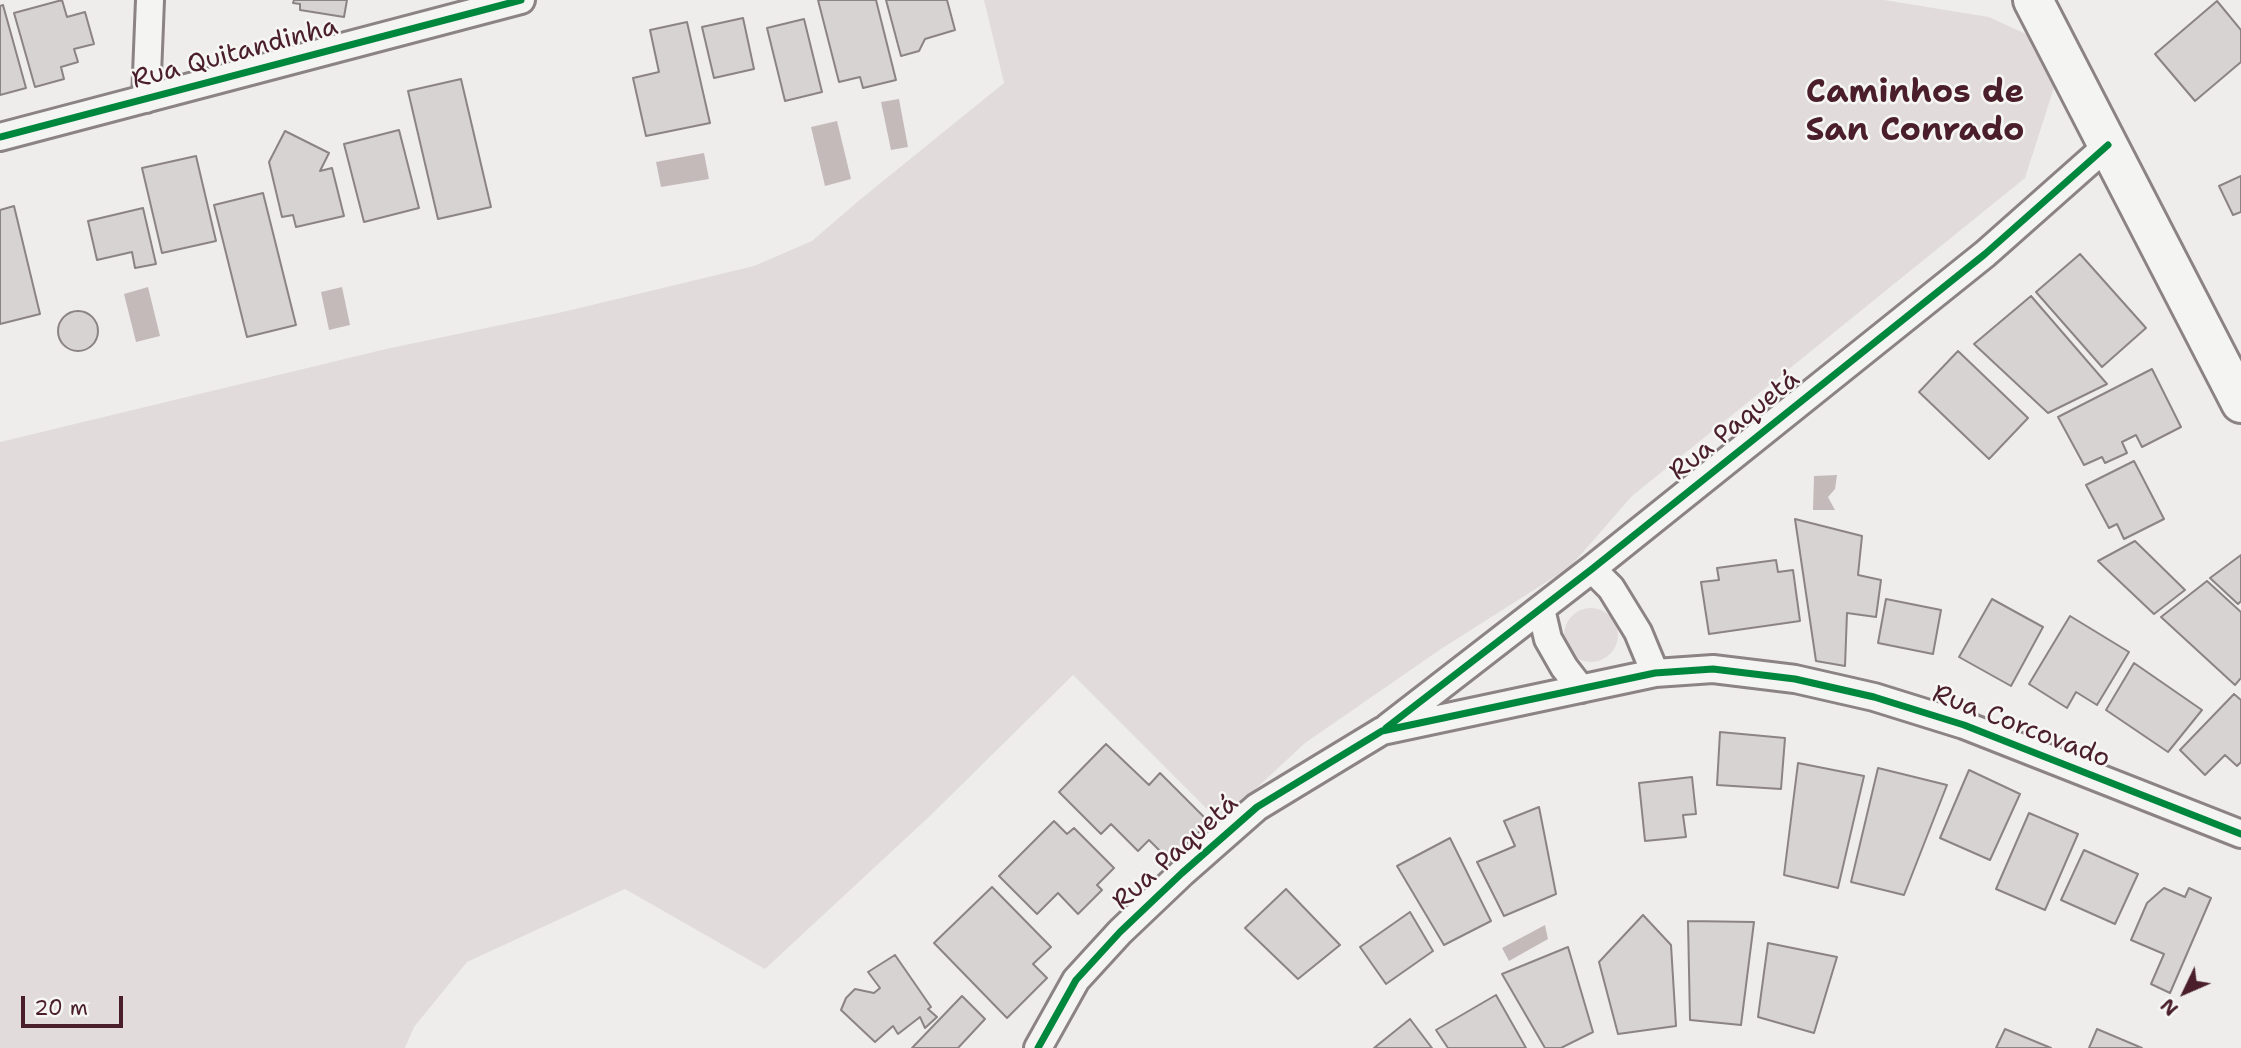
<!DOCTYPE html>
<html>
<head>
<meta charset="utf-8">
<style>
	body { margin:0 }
	#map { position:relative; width:2241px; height:1048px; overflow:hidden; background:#eeedeb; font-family:"Shantell Sans",sans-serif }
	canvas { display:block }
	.north { position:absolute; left:2150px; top:957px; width:70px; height:70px; -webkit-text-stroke:5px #f6f6f2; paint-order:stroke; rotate:226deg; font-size:19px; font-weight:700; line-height:28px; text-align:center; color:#4a1f2b }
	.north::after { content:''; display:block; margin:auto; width:24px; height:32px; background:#4a1f2b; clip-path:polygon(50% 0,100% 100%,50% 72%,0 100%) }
	.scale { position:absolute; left:21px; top:996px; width:102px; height:32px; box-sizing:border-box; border:4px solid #4a1f2b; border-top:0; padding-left:9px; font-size:21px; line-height:24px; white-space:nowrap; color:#4a1f2b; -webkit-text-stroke:5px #f6f6f2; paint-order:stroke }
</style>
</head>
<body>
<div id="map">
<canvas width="2241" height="1048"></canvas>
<div class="north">N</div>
<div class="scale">20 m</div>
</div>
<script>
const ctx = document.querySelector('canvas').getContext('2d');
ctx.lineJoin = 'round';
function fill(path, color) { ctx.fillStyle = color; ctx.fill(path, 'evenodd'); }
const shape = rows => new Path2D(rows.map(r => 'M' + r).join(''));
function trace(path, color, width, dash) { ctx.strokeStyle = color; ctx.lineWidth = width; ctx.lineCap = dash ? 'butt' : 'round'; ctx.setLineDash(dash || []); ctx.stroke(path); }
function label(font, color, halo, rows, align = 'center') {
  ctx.font = font + ' "Shantell Sans",sans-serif'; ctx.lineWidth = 5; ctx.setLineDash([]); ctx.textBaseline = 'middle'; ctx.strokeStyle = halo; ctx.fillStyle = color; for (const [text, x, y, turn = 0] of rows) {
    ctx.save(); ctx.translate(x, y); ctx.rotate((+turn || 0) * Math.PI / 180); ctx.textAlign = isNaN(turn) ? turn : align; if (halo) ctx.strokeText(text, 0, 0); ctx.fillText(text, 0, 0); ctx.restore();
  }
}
const green = shape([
	[984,0,1884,0,1989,17,2037,39,2058,75,2025,178,1632,496,1570,567,1441,649,1305,743,1220,822,1073,675,931,815,765,969,625,889,467,962,414,1027,405,1048,0,1048,0,442,386,349,567,311,754,266,812,241,862,198,1004,83],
	'1564 635a27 27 0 1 1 54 0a27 27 0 1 1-54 0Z'
]);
const water = shape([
	[899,99,908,147,891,150,881,102],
	[837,121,851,179,825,186,811,127],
	[704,153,709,179,661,187,656,162],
	[148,287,160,336,136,342,124,294],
	[342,287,350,325,329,330,321,292],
	[1837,475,1835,489,1828,497,1835,510,1813,510,1814,476],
	[1545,925,1548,939,1509,961,1502,948]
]);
const building = shape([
	[62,0,67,17,85,12,94,44,74,49,78,62,61,67,64,79,35,87,14,13,62,0],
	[294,0,347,0,344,17,300,10,300,4,293,3,294,0],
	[818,0,876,0,896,80,863,88,860,77,839,82,818,0],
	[886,0,947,0,955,30,925,39,919,51,901,56,886,0],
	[2217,1,2241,30,2241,62,2195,101,2155,54,2217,1],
	[3,5,26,88,0,95,0,6,3,5],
	[743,18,754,69,714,78,702,27,743,18],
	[804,19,822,92,785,101,767,28,804,19],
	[687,22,710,123,646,136,633,78,659,72,650,30,687,22],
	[461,79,491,207,438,219,408,91,461,79],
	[399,130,419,208,364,222,344,144,399,130],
	[285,131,329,153,320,171,332,168,344,216,296,227,293,215,282,217,269,162,285,131],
	[196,156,216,241,162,253,142,168,196,156],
	[2241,176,2241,212,2233,215,2219,186,2241,176],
	[263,193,296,325,247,337,214,205,263,193],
	[14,206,40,314,0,324,0,210,14,206],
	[143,208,156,264,135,268,132,252,97,260,88,221,143,208],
	[2080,254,2146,328,2102,367,2036,292,2080,254],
	[2031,296,2107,384,2048,413,1974,344,2031,296],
	'58 331a20 20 0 1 1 40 0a20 20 0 1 1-40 0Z',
	[1958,351,2028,418,1989,459,1919,392,1958,351],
	[2152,369,2181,427,2142,447,2136,435,2122,442,2127,453,2105,463,2102,457,2084,465,2058,417,2152,369],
	[2134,461,2164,519,2124,539,2117,524,2109,528,2086,485,2134,461],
	[1795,519,1862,536,1858,575,1881,580,1876,617,1847,613,1845,666,1816,661,1795,519],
	[2135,541,2185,590,2154,614,2098,561,2135,541],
	[2241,555,2241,601,2238,604,2210,578,2241,555],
	[1776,560,1778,572,1793,570,1800,621,1709,634,1701,582,1719,580,1717,568,1776,560],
	[2207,581,2241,612,2241,678,2235,685,2161,617,2207,581],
	[1886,599,1941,610,1933,654,1878,643,1886,599],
	[1992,599,2043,627,2011,686,1959,657,1992,599],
	[2070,616,2129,652,2097,705,2076,692,2067,708,2029,684,2070,616],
	[2134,663,2202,710,2168,752,2106,710,2134,663],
	[2234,694,2241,700,2241,762,2237,766,2225,755,2205,775,2180,750,2234,694],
	[1720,732,1785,738,1781,789,1717,785,1720,732],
	[1106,744,1149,785,1160,773,1209,822,1170,861,1149,840,1138,851,1111,824,1101,834,1059,792,1106,744],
	[1798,763,1864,776,1838,888,1784,875,1798,763],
	[1878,768,1947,785,1904,895,1851,882,1878,768],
	[1969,770,2020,794,1990,860,1940,838,1969,770],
	[1692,777,1696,814,1683,815,1686,837,1645,841,1639,783,1692,777],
	[1539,807,1556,894,1504,916,1477,862,1515,846,1504,821,1539,807],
	[2029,813,2078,834,2045,910,1996,889,2029,813],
	[1054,821,1067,834,1074,828,1114,868,1097,885,1102,890,1078,914,1058,893,1037,914,999,876,1054,821],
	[1450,838,1491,921,1444,945,1397,866,1450,838],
	[2084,850,2138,874,2115,924,2061,900,2084,850],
	[992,887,1051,947,1033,964,1047,978,1007,1018,934,943,992,887],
	[2164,888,2185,897,2189,888,2211,898,2170,993,2151,984,2164,954,2131,940,2147,903,2164,888],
	[1286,889,1340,945,1298,979,1245,928,1286,889],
	[1410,912,1433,951,1386,984,1360,947,1410,912],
	[1643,915,1671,945,1676,1026,1618,1034,1599,962,1643,915],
	[1688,921,1754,922,1741,1025,1690,1020,1688,921],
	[1768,943,1837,957,1814,1033,1758,1017,1768,943],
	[1568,947,1593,1032,1561,1048,1545,1048,1502,974,1568,947],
	[895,955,931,1007,928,1009,937,1017,925,1028,920,1017,898,1034,893,1026,875,1042,841,1010,846,998,855,989,874,993,880,988,868,972,895,955],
	[1496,995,1526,1048,1448,1048,1436,1030,1496,995],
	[962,996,985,1019,958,1048,912,1048,962,996],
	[1410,1019,1432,1048,1374,1048,1410,1019],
	[2005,1029,2051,1048,1996,1048,2005,1029],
	[2097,1029,2142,1048,2089,1048,2097,1029]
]);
const street = shape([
	[146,99,150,0],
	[0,137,521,0],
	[1592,569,1611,588,1638,632,1655,673],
	[1541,609,1548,639,1564,667,1581,689],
	[1388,727,1592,569,1985,254,2108,145],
	[1038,1048,1076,980,1120,932,1182,873,1257,807,1382,731,1655,673,1713,669,1795,679,1874,697,1964,725,2241,834]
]);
const secondary = shape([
	[2033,0,2241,403]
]);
const cycleway = shape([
	[0,137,521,0],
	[1386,728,1592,569,1985,254,2108,145],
	[1038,1048,1076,980,1120,932,1182,873,1257,807,1382,731,1655,673,1713,669,1795,679,1874,697,1964,725,2241,834]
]);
const streetNames = [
	["Rua Quitandinha",235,54,-15],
	["Rua Paquetá",1735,426,-39],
	["Rua Corcovado",2021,727,21],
	["Rua Paquetá",1176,853,-42]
];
const districtNames = [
	["Caminhos de",1915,93],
	["San Conrado",1915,131]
];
fill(green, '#e1dcdb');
fill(water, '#c5baba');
fill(building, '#d6d3d2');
trace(building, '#8c8385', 2);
trace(street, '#8c8385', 32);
trace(secondary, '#8c8385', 44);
trace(street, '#f4f4f2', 26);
trace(secondary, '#f4f4f2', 38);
trace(cycleway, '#00873e', 7);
label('26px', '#4a1f2b', '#f6f6f2', streetNames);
label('bold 33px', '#4a1f2b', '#f6f6f2', districtNames);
</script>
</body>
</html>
